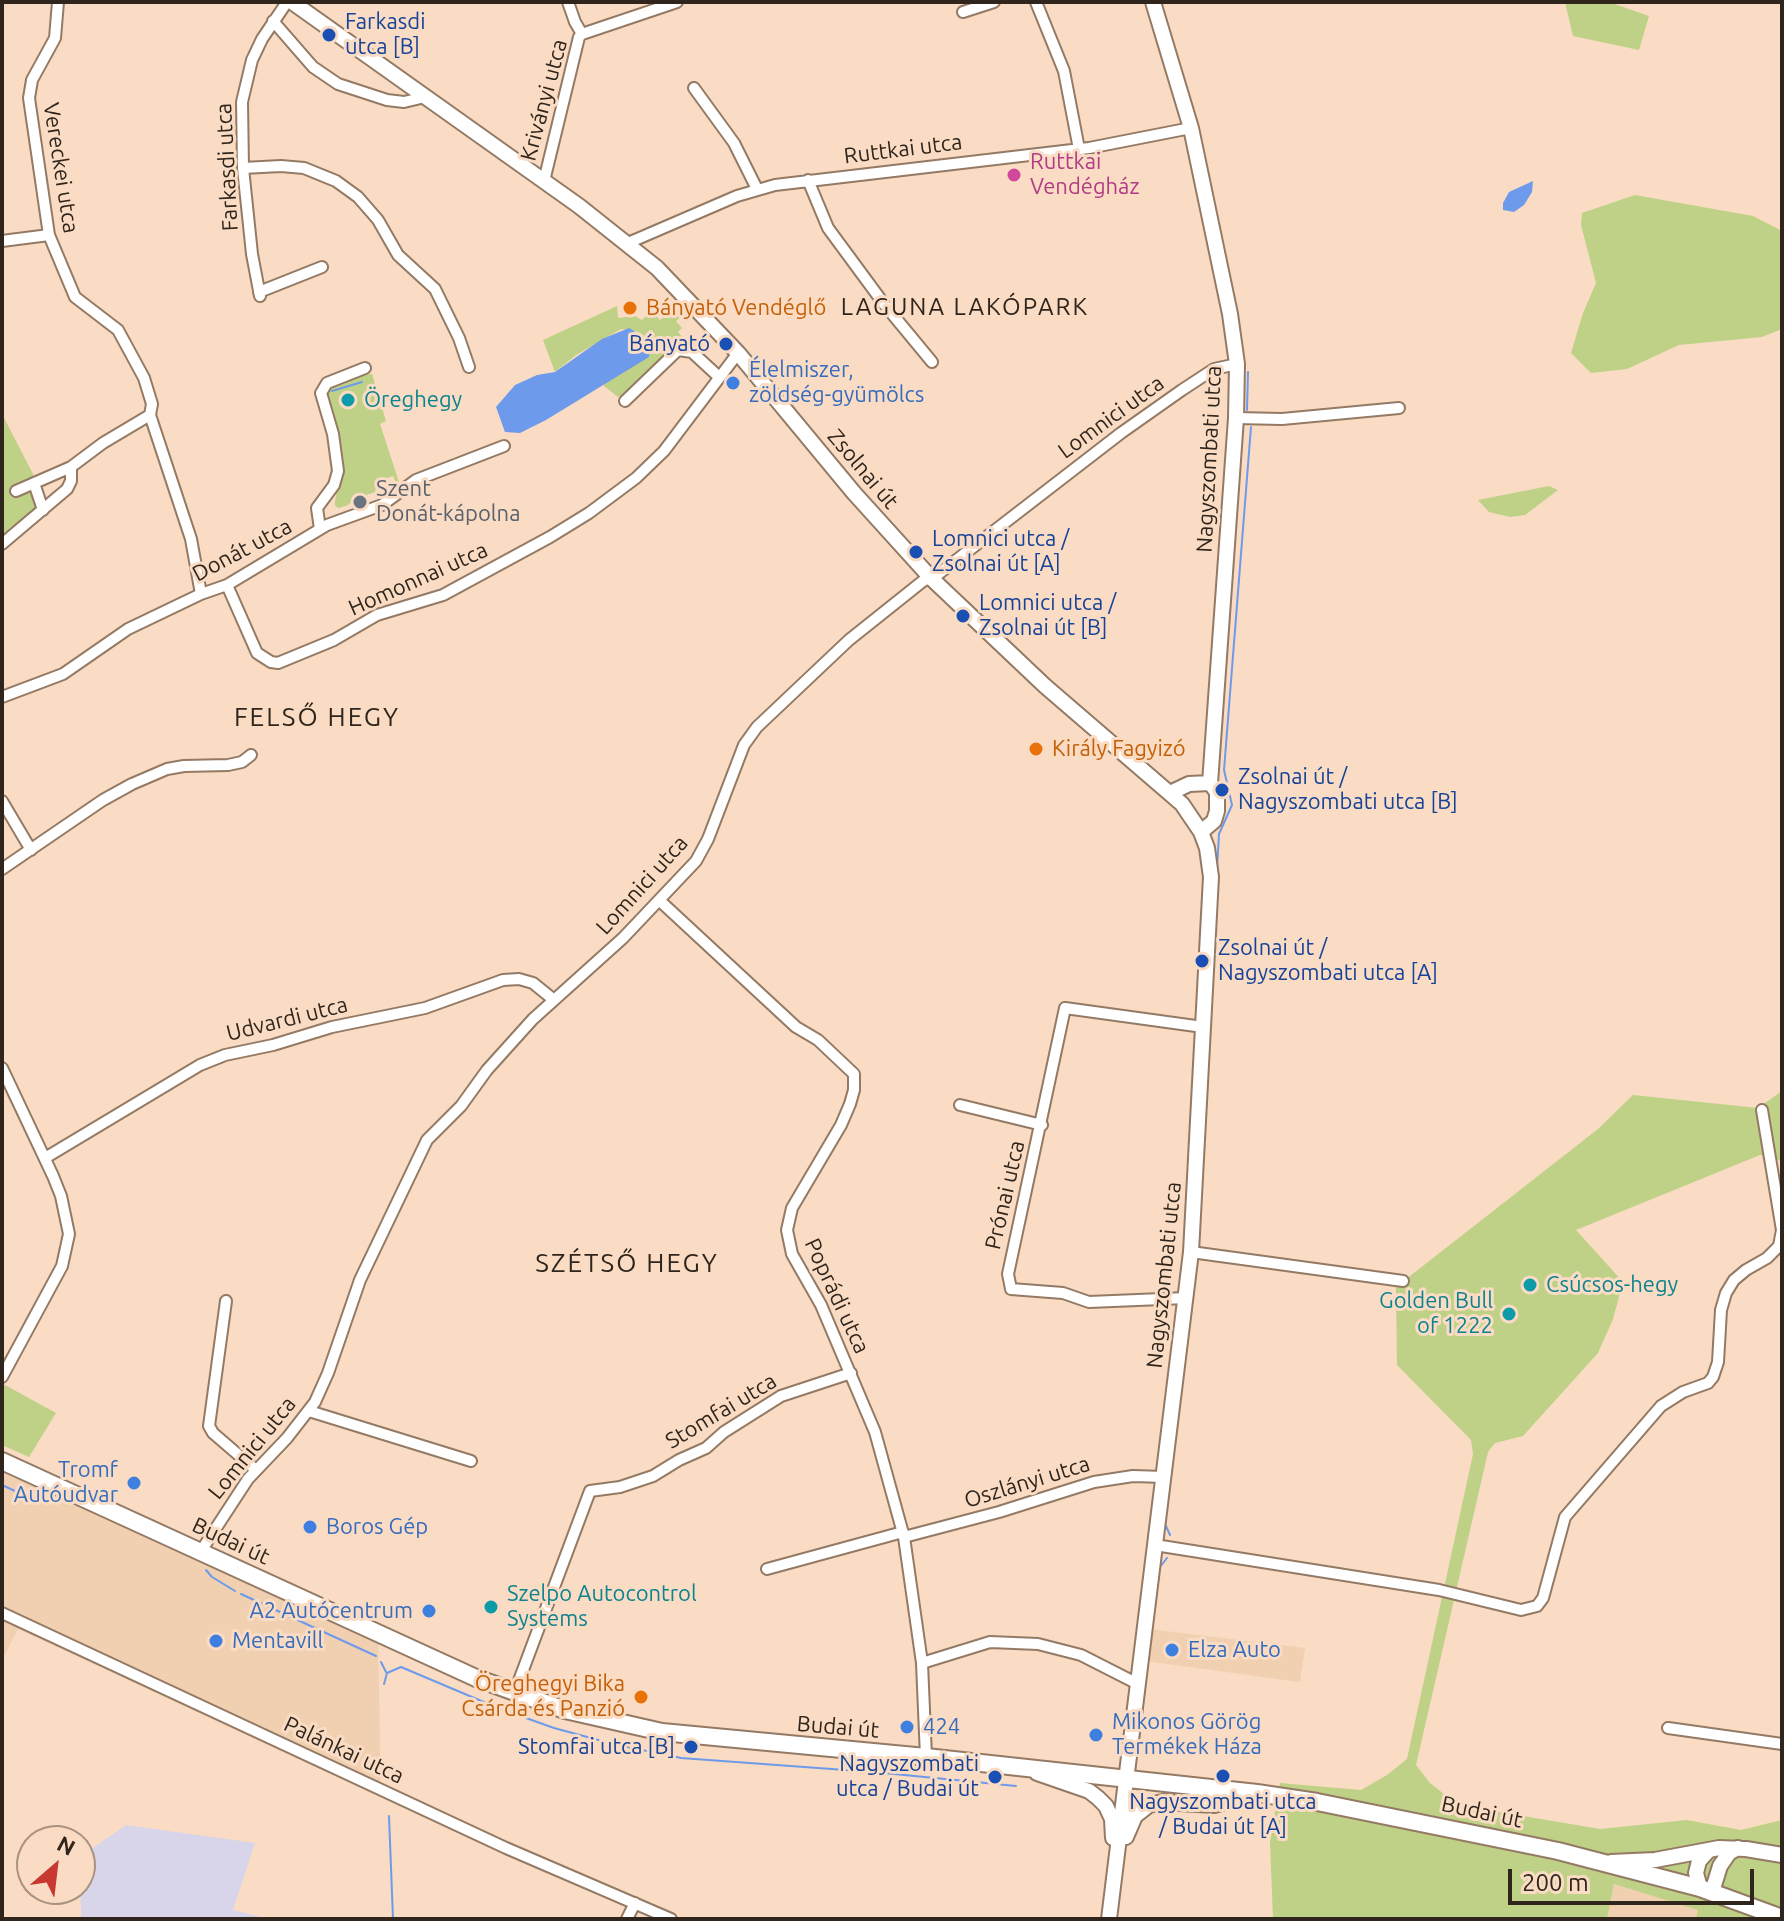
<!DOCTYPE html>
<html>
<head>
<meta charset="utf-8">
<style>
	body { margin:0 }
	#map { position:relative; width:1784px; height:1921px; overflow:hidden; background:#f9dcc3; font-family:Ubuntu,sans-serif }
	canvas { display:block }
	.frame { position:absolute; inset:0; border:4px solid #30251c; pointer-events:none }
	.north { position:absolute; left:16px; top:1825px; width:80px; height:80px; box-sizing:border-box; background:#f9dcc3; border:2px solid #a99380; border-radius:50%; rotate:28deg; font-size:22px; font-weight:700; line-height:32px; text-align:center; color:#30251c }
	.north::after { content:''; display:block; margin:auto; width:28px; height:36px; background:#c63830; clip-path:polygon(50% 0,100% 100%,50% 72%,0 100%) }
	.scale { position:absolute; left:1508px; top:1869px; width:246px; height:36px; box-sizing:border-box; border:4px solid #30251c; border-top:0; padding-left:10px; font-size:24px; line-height:28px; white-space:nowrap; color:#30251c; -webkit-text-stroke:6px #f9dcc3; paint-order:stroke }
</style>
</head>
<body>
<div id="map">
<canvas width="1784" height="1921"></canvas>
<div class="frame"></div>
<div class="north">N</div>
<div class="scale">200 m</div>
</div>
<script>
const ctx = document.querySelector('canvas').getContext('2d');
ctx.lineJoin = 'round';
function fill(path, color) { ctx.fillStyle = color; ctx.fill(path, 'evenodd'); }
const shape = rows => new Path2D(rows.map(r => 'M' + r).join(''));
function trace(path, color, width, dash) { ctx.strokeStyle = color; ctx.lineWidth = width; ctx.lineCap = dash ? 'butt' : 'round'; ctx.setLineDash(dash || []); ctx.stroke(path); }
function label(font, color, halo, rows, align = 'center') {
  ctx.font = font + ' Ubuntu,sans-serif'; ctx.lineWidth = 6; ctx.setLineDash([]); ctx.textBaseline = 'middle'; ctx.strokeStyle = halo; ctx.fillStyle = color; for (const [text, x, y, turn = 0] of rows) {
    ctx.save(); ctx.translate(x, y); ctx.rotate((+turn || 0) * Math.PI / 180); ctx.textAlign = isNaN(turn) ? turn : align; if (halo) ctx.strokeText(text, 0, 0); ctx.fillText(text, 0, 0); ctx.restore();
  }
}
const built = shape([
	[2,1469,378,1638,381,1797,18,1629,2,1660],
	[1149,1629,1305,1648,1300,1682,1145,1661],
	[1614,1884,1699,1910,1696,1919,1607,1919]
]);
const industrial = shape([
	[126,1825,255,1843,233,1910,269,1919,81,1919,80,1857]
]);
const green = shape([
	[1565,2,1609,2,1649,16,1639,50,1573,36],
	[1635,195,1753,216,1782,231,1782,329,1762,337,1679,345,1627,369,1591,373,1571,353,1583,313,1596,283,1581,225,1582,213],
	[617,306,618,318,635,316,642,320,646,316,651,317,653,312,660,320,678,307,684,314,676,321,682,328,678,332,684,339,681,347,676,350,664,346,665,357,632,391,618,397,604,386,604,382,648,357,645,337,636,331,621,329,576,355,555,372,543,340],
	[372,374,386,421,380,424,399,482,396,483,393,476,376,482,380,490,375,489,376,492,356,498,348,505,339,508,335,506,335,501,343,462,336,429,325,400,326,389,356,375],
	[2,414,33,474,38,503,38,507,2,534],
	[1549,486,1558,490,1525,515,1510,517,1489,512,1478,500],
	[1782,1091,1782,1161,1760,1155,1576,1230,1623,1282,1613,1319,1598,1353,1523,1436,1495,1443,1488,1452,1416,1765,1430,1783,1458,1805,1600,1829,1687,1820,1741,1830,1782,1820,1782,1919,1696,1919,1698,1910,1614,1884,1607,1919,1273,1919,1270,1842,1280,1783,1361,1790,1387,1775,1407,1759,1473,1454,1471,1440,1397,1365,1396,1287,1598,1129,1633,1095,1758,1108],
	[5,1385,56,1413,29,1457,2,1445,2,1388]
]);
const water = shape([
	[1533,181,1532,192,1524,205,1514,212,1503,210,1503,203,1509,192],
	[629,328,646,338,650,349,649,357,546,420,520,433,505,432,496,407,515,385,537,375,555,372,602,339]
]);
const stream = shape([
	[332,391,362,382],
	[1247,410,1248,372],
	[1217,869,1219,834,1232,805,1224,770,1251,427],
	[2,1485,15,1491],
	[1166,1509,1197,1264],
	[1165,1524,1170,1535],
	[206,1570,212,1577,235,1591],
	[241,1594,376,1656],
	[1156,1594,1160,1567,1167,1558],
	[381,1662,386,1672],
	[1147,1671,1139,1739,1148,1755],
	[384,1684,387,1673,401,1667,498,1708,554,1728,613,1744,681,1758,859,1771],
	[874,1772,1016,1786],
	[389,1816,393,1919]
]);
const street = shape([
	[58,2,55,38,32,80,29,98,49,235,75,297,118,330,144,378,152,404,150,415,191,539,201,594],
	[568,2,575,22,582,34],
	[1036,2,1064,71,1079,149],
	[963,12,994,2],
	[273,21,313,67,338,84,387,100,404,102,425,97],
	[694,88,734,143,757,189],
	[243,168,281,166,304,168,336,181,358,197,378,220,398,255,435,289,459,338,469,367],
	[808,180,828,228,884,304,932,362],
	[544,181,579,37,582,34,677,2],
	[2,241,49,235],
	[628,243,737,196,775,185,1089,148,1191,128],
	[259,292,322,267],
	[260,296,252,254,243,168,242,102,252,60,262,39,287,2],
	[625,401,678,350,692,352,719,377],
	[1236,418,1282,419,1399,408],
	[34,483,43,510],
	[16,491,71,467,103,443,150,415],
	[320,529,317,508,334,485,338,471,333,434,321,393,327,383,365,368],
	[2,544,67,489,71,481,71,467],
	[227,585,257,653,271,662,278,663,334,640,377,615,443,595,550,537,589,513,636,478,664,451,738,353],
	[2,697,63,674,128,629,201,594,227,585,327,525,382,505,416,480,504,446],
	[2,801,31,850],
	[2,869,103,800,132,784,167,769,184,766,228,765,242,762,251,755],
	[659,900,796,1027,818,1040,854,1074,854,1090,850,1104,841,1125,792,1208,787,1230,792,1254,821,1305,875,1432,904,1537,922,1663,926,1757],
	[2,1068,53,1176,61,1196,69,1234,62,1266,2,1377],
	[960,1105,1042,1125],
	[45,1158,200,1065,225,1055,273,1045,332,1027,425,1008,503,980,519,979,533,983,554,1000],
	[1191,1252,1403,1281],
	[1186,1298,1089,1302,1063,1293,1011,1289,1008,1274,1065,1008,1203,1027],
	[226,1301,209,1426,213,1433,256,1470],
	[309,1411,471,1461],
	[904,1537,999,1512,1094,1482,1133,1476,1164,1477],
	[1155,1545,1439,1590,1521,1610,1537,1606,1543,1598,1565,1517,1661,1406,1683,1392,1708,1383,1713,1377,1718,1362,1721,1310,1726,1293,1734,1280,1746,1270,1767,1258,1779,1246,1782,1230,1762,1110],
	[201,1551,248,1479,287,1438,315,1402,328,1373,360,1280,427,1140,461,1106,487,1070,533,1019,623,938,696,861,708,839,744,745,757,727,849,640,923,581,937,575,1121,433,1182,390,1214,369,1237,364],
	[767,1569,903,1532],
	[2,1613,506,1848,671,1919],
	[922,1663,990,1642,1038,1644,1081,1655,1138,1684],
	[514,1694,590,1491,620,1487,653,1476,679,1460,706,1448,724,1432,781,1396,851,1373],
	[1668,1728,1782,1744],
	[627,1919,635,1903]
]);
const secondary = shape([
	[292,2,579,206,657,268,738,353,854,493,931,578,1045,686,1182,804,1201,832,1207,848,1211,877,1191,1252,1109,1919],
	[1153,2,1191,128,1230,314,1237,364,1236,418,1210,783],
	[1170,793,1189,784,1210,783],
	[1201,832,1214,821,1217,811,1217,792,1210,783],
	[1037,1773,1089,1791,1098,1798,1106,1806,1112,1819,1113,1838],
	[1126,1837,1135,1816,1149,1805,1163,1802,1214,1805,1252,1794],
	[1611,1862,1655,1860,1719,1848,1746,1849,1782,1855],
	[1700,1888,1696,1873,1699,1861,1709,1850],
	[1712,1892,1720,1866,1729,1853,1738,1848]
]);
const primary = shape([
	[2,1461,476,1678,565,1710,662,1732,926,1757,1257,1793,1317,1802,1558,1851,1700,1888,1782,1918]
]);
const markers = [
	[329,35,8,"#1a4fb4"],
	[1014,175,8,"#d1479c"],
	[630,308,8,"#e8710a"],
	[726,344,8,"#1a4fb4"],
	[733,383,8,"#3f7fe0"],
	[348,400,8,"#0f9aa8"],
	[360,502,8,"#6b7280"],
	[916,552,8,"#1a4fb4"],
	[963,616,8,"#1a4fb4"],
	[1036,749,8,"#e8710a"],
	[1222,790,8,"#1a4fb4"],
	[1202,961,8,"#1a4fb4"],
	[1530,1285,8,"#0f9aa8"],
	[1509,1314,8,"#0f9aa8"],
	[134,1483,8,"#3f7fe0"],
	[310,1527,8,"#3f7fe0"],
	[491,1607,8,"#0f9aa8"],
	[429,1611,8,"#3f7fe0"],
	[216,1641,8,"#3f7fe0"],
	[1172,1650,8,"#3f7fe0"],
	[641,1697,8,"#e8710a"],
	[907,1727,8,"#3f7fe0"],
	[1096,1735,8,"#3f7fe0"],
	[691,1747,8,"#1a4fb4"],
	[1223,1776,8,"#1a4fb4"],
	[995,1777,8,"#1a4fb4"]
];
const transitNames = [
	["Farkasdi",345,22],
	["utca [B]",345,47],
	["Bányató",710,344,"right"],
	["Lomnici utca /",932,539],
	["Zsolnai út [A]",932,564],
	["Lomnici utca /",979,603],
	["Zsolnai út [B]",979,628],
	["Zsolnai út /",1238,777],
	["Nagyszombati utca [B]",1238,802],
	["Zsolnai út /",1218,948],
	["Nagyszombati utca [A]",1218,973],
	["Stomfai utca [B]",675,1747,"right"],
	["Nagyszombati",979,1764,"right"],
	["utca / Budai út",979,1789,"right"],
	["Nagyszombati utca",1223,1802,"center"],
	["/ Budai út [A]",1223,1827,"center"]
];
const streetNames = [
	["Kriványi utca",544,100,-75],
	["Ruttkai utca",903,149,-7],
	["Farkasdi utca",227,167,-93],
	["Vereckei utca",61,168,81],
	["Lomnici utca",1111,417,-36],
	["Nagyszombati utca",1209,459,-87],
	["Zsolnai út",863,469,50],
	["Donát utca",242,550,-28],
	["Homonnai utca",418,579,-24],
	["Lomnici utca",642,885,-48],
	["Udvardi utca",287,1019,-14],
	["Prónai utca",1005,1195,-77],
	["Nagyszombati utca",1164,1275,-84],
	["Poprádi utca",837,1296,65],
	["Stomfai utca",721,1411,-31],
	["Lomnici utca",252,1448,-51],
	["Oszlányi utca",1027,1482,-17],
	["Budai út",231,1541,25],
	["Budai út",838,1727,5],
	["Palánkai utca",344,1750,25],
	["Budai út",1482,1812,12]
];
const hotelNames = [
	["Ruttkai",1030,162],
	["Vendégház",1030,187]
];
const foodNames = [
	["Bányató Vendéglő",646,308],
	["Király Fagyizó",1052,749],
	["Öreghegyi Bika",625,1684,"right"],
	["Csárda és Panzió",625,1709,"right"]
];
const shopNames = [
	["Élelmiszer,",749,370],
	["zöldség-gyümölcs",749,395],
	["Tromf",118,1470,"right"],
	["Autóudvar",118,1495,"right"],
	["Boros Gép",326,1527],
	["A2 Autócentrum",413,1611,"right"],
	["Mentavill",232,1641],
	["Elza Auto",1188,1650],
	["Mikonos Görög",1112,1722],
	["Termékek Háza",1112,1747],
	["424",923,1727]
];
const cultureNames = [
	["Öreghegy",364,400],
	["Csúcsos-hegy",1546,1285],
	["Golden Bull",1493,1301,"right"],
	["of 1222",1493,1326,"right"],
	["Szelpo Autocontrol",507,1594],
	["Systems",507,1619]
];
const worshipNames = [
	["Szent",376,489],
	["Donát-kápolna",376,514]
];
const neighbourhoodNames = [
	["LAGUNA LAKÓPARK",965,307]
];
const quarterNames = [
	["FELSŐ HEGY",317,717],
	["SZÉTSŐ HEGY",627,1263]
];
fill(built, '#f1cfb1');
fill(industrial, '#d8d5eb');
fill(green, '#bed186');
fill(water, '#6e9aeb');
trace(stream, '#6e9aeb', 2);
trace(street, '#947a64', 14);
trace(secondary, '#947a64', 18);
trace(primary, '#947a64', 20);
trace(street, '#fff', 10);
trace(secondary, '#fff', 14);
trace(primary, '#fff', 16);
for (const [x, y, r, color] of markers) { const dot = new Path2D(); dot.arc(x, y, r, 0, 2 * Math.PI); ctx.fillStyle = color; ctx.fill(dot); trace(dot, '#f9dcc3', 3); }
label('22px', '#164399', '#f9dcc3', transitNames, 'left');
label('22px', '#30251c', '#f9dcc3', streetNames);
label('22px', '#b23c85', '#f9dcc3', hotelNames, 'left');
label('22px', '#c56008', '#f9dcc3', foodNames, 'left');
label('22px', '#366cbe', '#f9dcc3', shopNames, 'left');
label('22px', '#0d838f', '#f9dcc3', cultureNames, 'left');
label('22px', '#5b616d', '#f9dcc3', worshipNames, 'left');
ctx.letterSpacing = '2px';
label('24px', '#30251c', '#f9dcc3', neighbourhoodNames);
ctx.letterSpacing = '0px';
ctx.letterSpacing = '2px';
label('26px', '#30251c', '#f9dcc3', quarterNames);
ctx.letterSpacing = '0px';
</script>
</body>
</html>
